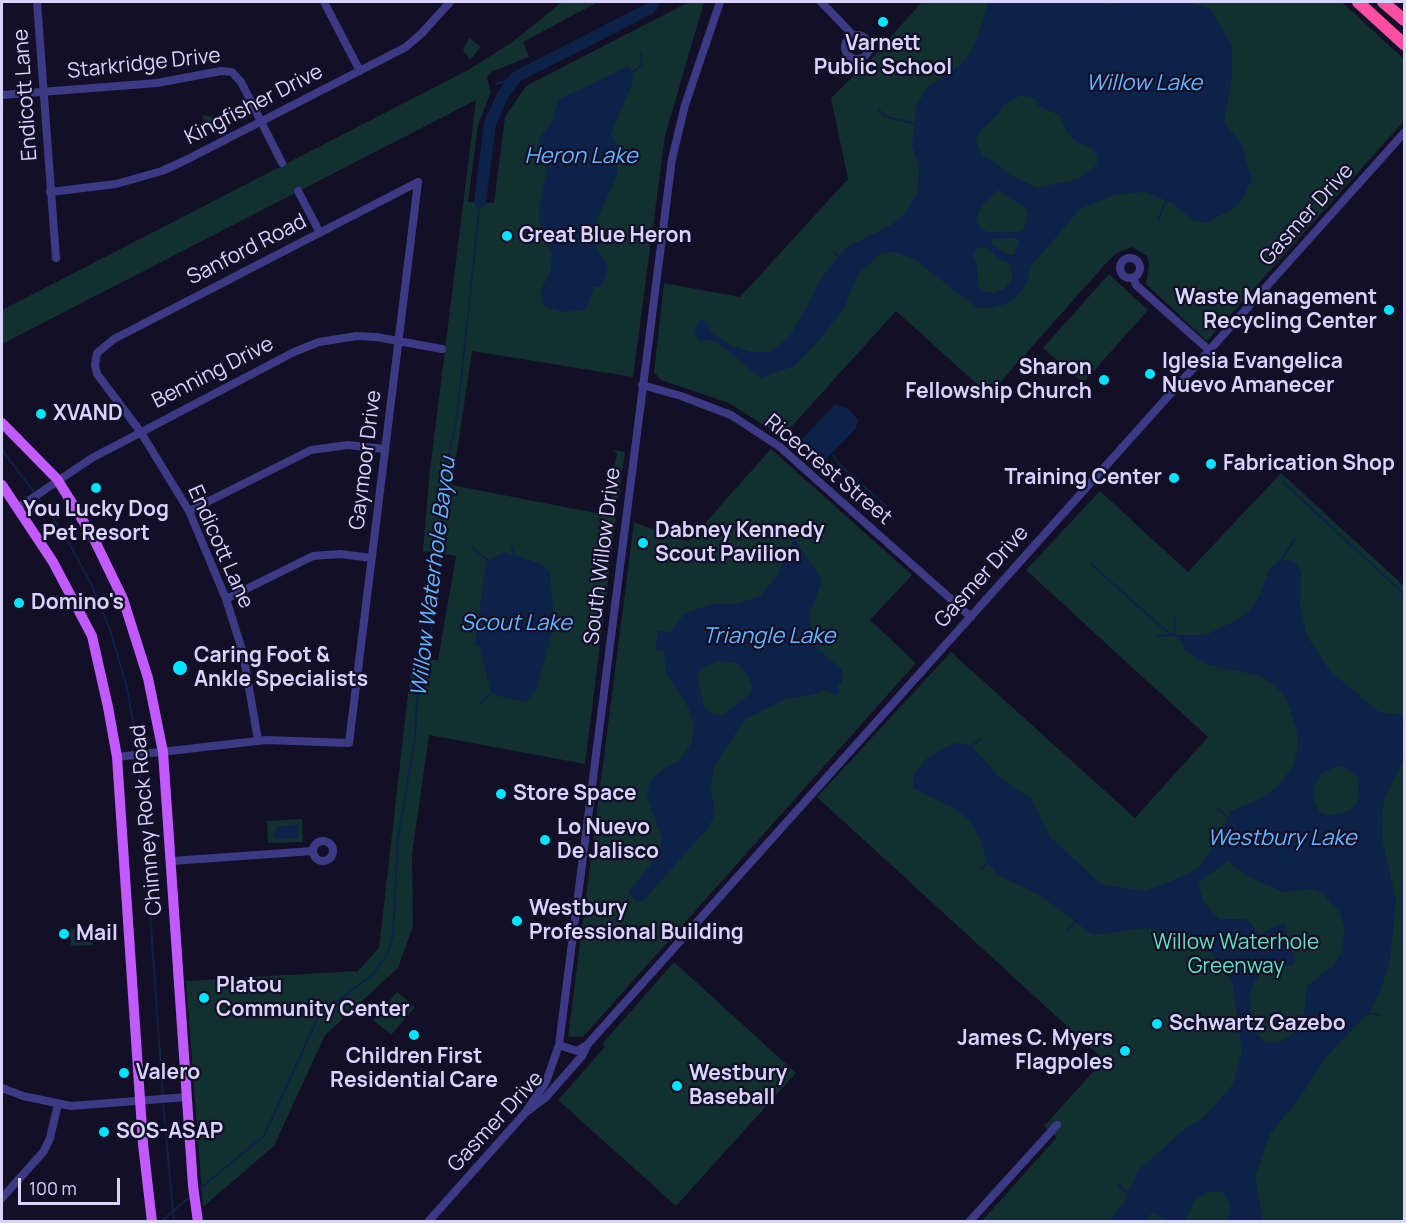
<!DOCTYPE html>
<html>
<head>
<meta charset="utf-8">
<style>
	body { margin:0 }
	#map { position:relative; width:1406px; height:1223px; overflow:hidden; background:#130f26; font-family:Manrope,sans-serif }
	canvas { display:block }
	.frame { position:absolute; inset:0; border:3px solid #d9d4ff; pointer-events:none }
	.scale { position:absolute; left:18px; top:1178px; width:102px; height:27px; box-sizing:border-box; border:3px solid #d9d4ff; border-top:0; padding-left:8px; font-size:18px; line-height:21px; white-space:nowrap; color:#d9d4ff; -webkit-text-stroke:4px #130f26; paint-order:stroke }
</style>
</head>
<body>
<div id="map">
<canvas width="1406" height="1223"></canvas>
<div class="frame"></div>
<div class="scale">100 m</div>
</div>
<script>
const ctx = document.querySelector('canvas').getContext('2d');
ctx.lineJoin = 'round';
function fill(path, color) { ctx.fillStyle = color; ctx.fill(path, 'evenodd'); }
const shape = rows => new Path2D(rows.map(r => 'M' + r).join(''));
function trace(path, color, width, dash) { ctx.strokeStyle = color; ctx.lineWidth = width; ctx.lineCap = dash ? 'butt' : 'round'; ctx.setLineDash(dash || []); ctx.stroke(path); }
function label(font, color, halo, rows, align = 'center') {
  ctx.font = font + ' Manrope,sans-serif'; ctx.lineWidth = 4.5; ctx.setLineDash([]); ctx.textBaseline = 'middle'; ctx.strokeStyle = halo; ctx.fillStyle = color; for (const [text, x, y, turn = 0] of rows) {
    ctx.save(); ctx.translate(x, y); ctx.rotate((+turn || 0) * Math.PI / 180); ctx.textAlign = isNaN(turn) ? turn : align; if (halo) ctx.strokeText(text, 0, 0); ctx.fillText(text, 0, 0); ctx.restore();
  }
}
const green = shape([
	[562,2,598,2,523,42,529,57,491,72,487,77,491,92,478,125,468,202,494,203,505,117,526,86,689,2,704,2,665,136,633,377,472,351,452,485,616,517,585,764,429,735,412,855,413,926,398,968,325,1035,274,1146,203,1207,186,981,356,971,356,973,379,948,412,659,438,660,456,556,423,551,430,470,476,100,2,344,2,310,468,70,511,43],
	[922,2,1342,2,1404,59,1404,121,1207,341,1146,284,1149,264,1147,256,1132,247,1117,253,1108,261,989,395,896,311,782,437,729,403,661,380,654,372,664,283,740,297,848,179,831,98,870,60],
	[469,38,481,47,470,60,463,50],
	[202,115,217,118,222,116,223,118,217,122,220,129,215,124,204,131,200,125,204,121],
	[1109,274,1148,310,1083,383,1043,348],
	[771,449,912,575,870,620,916,663,583,1037,568,1037,634,522,688,542],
	[612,450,625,452,618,501,606,498,611,497,612,481,607,478,612,478,617,453],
	[1281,473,1404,586,1404,1221,982,1221,1057,1137,1044,1126,1104,1060,817,797,951,652,1135,818,1208,737,1026,570,1100,491,1188,572],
	[302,819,303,842,268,843,267,821],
	[92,927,93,945,71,946,70,929],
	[674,962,796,1073,676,1206,558,1100,605,1047,602,1044],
	[397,992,415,1007,391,1035,373,1020]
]);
const water = shape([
	[988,2,1102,2,1105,4,1187,2,1209,8,1232,45,1232,74,1224,123,1241,143,1252,180,1238,206,1206,223,1192,220,1173,203,1144,192,1114,195,1080,209,1031,266,1027,283,1020,293,1008,303,993,308,977,308,914,259,894,252,880,254,858,274,845,306,821,338,794,366,760,378,724,347,708,339,700,341,694,333,699,320,706,321,710,331,731,346,752,352,771,352,790,336,823,276,846,248,891,225,906,212,918,193,919,165,912,147,916,107,926,89,965,61,977,40],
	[1021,95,1035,98,1038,106,1059,115,1067,132,1076,142,1092,148,1097,157,1097,165,1078,179,1037,188,1010,175,994,161,983,157,976,142,979,132,999,114,1003,106],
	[998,190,1025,208,1028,216,1024,229,1019,232,987,232,980,227,976,221,981,207],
	[1015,238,1019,241,1014,255,1006,254,990,243,993,239],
	[978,248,986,248,1004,262,1010,263,1013,278,1004,289,993,293,983,291,978,286,977,262,972,254],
	[629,66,634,79,611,134,617,145,617,176,596,221,597,248,608,267,606,276,601,287,594,287,586,310,563,312,549,308,543,304,540,292,551,270,552,254,539,220,539,207,547,171,539,151,539,139,552,122,558,100],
	[835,404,849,409,858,420,856,428,823,463,805,448,802,439],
	[794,539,822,580,810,614,811,633,817,648,842,669,842,683,837,686,841,692,835,696,829,691,822,691,812,695,786,699,744,720,714,767,711,788,715,814,708,828,643,901,636,902,629,891,659,855,662,839,647,796,650,781,663,769,679,761,692,742,694,725,689,709,666,673,664,651,655,649,658,631,671,632,684,614,697,609,712,604,735,604,760,596,777,576],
	[720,661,737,663,746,673,753,687,749,695,722,715,712,714,704,708,697,674,706,666],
	[504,552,541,564,549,571,551,584,554,626,536,691,525,702,498,696,490,690,480,647,475,645,486,562],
	[1289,560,1296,563,1301,572,1300,605,1307,636,1330,671,1379,712,1400,714,1404,717,1404,759,1385,797,1382,816,1383,843,1396,900,1390,960,1379,995,1370,1011,1327,1056,1301,1096,1269,1136,1255,1177,1263,1221,1228,1221,1231,1205,1222,1192,1207,1192,1195,1200,1185,1221,1168,1221,1153,1213,1147,1217,1147,1221,1110,1221,1125,1201,1138,1170,1184,1130,1204,1117,1233,1084,1242,1052,1233,986,1222,964,1213,954,1178,933,1145,928,1093,935,1038,894,999,876,987,862,981,841,970,822,956,809,913,788,914,774,926,759,942,749,956,743,972,746,997,775,1031,799,1050,837,1101,884,1143,891,1168,883,1197,869,1220,839,1231,811,1264,797,1280,784,1292,767,1298,750,1297,731,1286,698,1275,686,1261,676,1205,664,1185,649,1179,640,1180,635,1206,635,1239,619,1250,610,1260,595,1269,570,1278,561],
	[1337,766,1344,767,1357,776,1359,793,1356,804,1349,811,1329,816,1320,812,1315,804,1314,788,1321,773],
	[1228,861,1250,878,1285,892,1310,889,1321,892,1340,913,1345,929,1341,953,1333,966,1307,986,1303,1023,1297,1031,1280,1042,1266,1043,1253,1031,1249,998,1253,984,1263,970,1279,964,1292,966,1295,963,1295,956,1289,946,1284,923,1260,934,1246,919,1219,919,1203,901,1198,883],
	[298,824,299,838,277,839,274,835,276,827],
	[90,932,90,942,75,943,74,933]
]);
const stream = shape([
	[631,18,633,23],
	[629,75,642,65,641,54],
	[496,84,516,77],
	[878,109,886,117,917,124],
	[1158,220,1167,198],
	[834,252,840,259],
	[2,450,35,493],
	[833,455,839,464,886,506],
	[1283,482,1404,594],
	[39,498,64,534,91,584,110,630,126,684,139,752],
	[512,546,514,557],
	[473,548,490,562],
	[1280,562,1294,540],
	[1091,564,1165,630,1174,635],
	[1175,617,1174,635,1183,638],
	[1158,636,1173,635],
	[481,703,493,691],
	[971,747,980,739],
	[139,758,163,1096],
	[1218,809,1230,819],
	[981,869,989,860],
	[1067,930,1078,920],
	[1368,1013,1380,1015],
	[163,1102,174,1222],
	[1119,1185,1130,1195],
	[197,1191,264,1136,319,1015,372,975,387,955,393,935,398,837,415,738,418,678,427,662,440,563,440,494,457,418,480,202],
	[160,1222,190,1197]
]);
const river = shape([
	[480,202,490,123,503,95,516,77,649,9,654,2]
]);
const minor = shape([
	[37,2,56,258],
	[324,2,360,71],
	[821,2,853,35],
	'845 47a12 12 0 1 1 24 0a12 12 0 1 1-24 0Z',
	[2,95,157,83,221,71,232,72,241,82,282,163],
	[298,191,320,233],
	[50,192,116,184,162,171,186,160,406,47,422,33,450,2],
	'1120 268a10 10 0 1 1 20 0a10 10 0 1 1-20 0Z',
	[1133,277,1136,285,1210,351],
	[642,385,681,396,731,415,780,447,971,617],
	[19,507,92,458,294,352,319,342,357,336,376,337,442,349],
	[189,511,311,450,348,445,385,449],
	[226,599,313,556,340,554,372,558],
	[258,740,243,653,226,599,189,511,140,431,97,374,95,365,97,353,114,339,418,182],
	[117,757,266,740,349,743,418,182],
	'313 851a10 10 0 1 1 20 0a10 10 0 1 1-20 0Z',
	[172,861,313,851],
	[559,1045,577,1051,587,1045,1404,133],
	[2,1088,23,1096,71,1106,187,1097],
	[525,1113,546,1082,559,1045,672,159,685,105,720,2],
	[2,1198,44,1151,50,1138,58,1104],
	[428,1222,525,1113,546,1097,582,1056,587,1046],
	[969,1222,1057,1125]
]);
const major = shape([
	[2,423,57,479,93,537,123,599,148,678,163,752,193,1186,198,1222],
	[2,485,53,562,92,636,108,707,117,757,143,1144,152,1222]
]);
const highway = shape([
	[1358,2,1404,44],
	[1383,2,1404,20]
]);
const markers = [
	[883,22,6,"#00e5ff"],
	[507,236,6,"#00e5ff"],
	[1389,310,6,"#00e5ff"],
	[1150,374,6,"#00e5ff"],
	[1104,380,6,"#00e5ff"],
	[41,414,6,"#00e5ff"],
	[1211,464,6,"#00e5ff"],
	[1174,478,6,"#00e5ff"],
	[96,488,6,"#00e5ff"],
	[643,543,6,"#00e5ff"],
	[19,603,6,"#00e5ff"],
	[180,668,8,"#00e5ff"],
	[501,794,6,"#00e5ff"],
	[545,840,6,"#00e5ff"],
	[517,921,6,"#00e5ff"],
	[64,934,6,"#00e5ff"],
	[204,998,6,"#00e5ff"],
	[1157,1024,6,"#00e5ff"],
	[414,1035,6,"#00e5ff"],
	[1125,1051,6,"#00e5ff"],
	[124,1073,6,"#00e5ff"],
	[677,1086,6,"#00e5ff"],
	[104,1132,6,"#00e5ff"]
];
const poiNames = [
	["Varnett",883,44,"center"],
	["Public School",883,68,"center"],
	["Great Blue Heron",519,236],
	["Waste Management",1377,298,"right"],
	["Recycling Center",1377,322,"right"],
	["Iglesia Evangelica",1162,362],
	["Nuevo Amanecer",1162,386],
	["Sharon",1092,368,"right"],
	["Fellowship Church",1092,392,"right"],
	["XVAND",53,414],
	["Fabrication Shop",1223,464],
	["Training Center",1162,478,"right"],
	["You Lucky Dog",96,510,"center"],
	["Pet Resort",96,534,"center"],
	["Dabney Kennedy",655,531],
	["Scout Pavilion",655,555],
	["Domino's",31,603],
	["Caring Foot &",194,656],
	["Ankle Specialists",194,680],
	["Store Space",513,794],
	["Lo Nuevo",557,828],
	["De Jalisco",557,852],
	["Westbury",529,909],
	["Professional Building",529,933],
	["Mail",76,934],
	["Platou",216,986],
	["Community Center",216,1010],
	["Schwartz Gazebo",1169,1024],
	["James C. Myers",1113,1039,"right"],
	["Flagpoles",1113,1063,"right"],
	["Children First",414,1057,"center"],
	["Residential Care",414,1081,"center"],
	["Valero",136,1073],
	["Westbury",689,1074],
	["Baseball",689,1098],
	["SOS-ASAP",116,1132]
];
const streetNames = [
	["Starkridge Drive",144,64,-6],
	["Endicott Lane",26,95,-94],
	["Kingfisher Drive",254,105,-27],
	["Gasmer Drive",1307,215,-48],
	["Sanford Road",247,250,-27],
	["Benning Drive",213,373,-27],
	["Gaymoor Drive",366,460,-83],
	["Ricecrest Street",828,470,40],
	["Endicott Lane",220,547,66],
	["South Willow Drive",603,556,-83],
	["Gasmer Drive",982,577,-48],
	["Chimney Rock Road",147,820,-95],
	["Gasmer Drive",496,1122,-47]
];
const parkNames = [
	["Willow Waterhole",1236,943],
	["Greenway",1236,967]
];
const waterNames = [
	["Willow Lake",1144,84],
	["Heron Lake",581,157],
	["Willow Waterhole Bayou",434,577,-83],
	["Scout Lake",516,624],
	["Triangle Lake",769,637],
	["Westbury Lake",1282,839]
];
fill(green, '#12302f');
fill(water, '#0c2248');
trace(stream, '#0c2248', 2);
trace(river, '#0c2248', 12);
trace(minor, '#3d3a85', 8);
trace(major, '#c25bff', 10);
trace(highway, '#ff4fa3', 12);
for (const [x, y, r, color] of markers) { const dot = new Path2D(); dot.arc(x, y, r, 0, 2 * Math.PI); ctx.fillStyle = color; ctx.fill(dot); trace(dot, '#130f26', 2); }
label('bold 21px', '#d9d4ff', '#130f26', poiNames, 'left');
label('21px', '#d9d4ff', '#130f26', streetNames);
label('21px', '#5fe0c0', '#130f26', parkNames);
label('italic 22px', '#62b6ff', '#130f26', waterNames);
</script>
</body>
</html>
